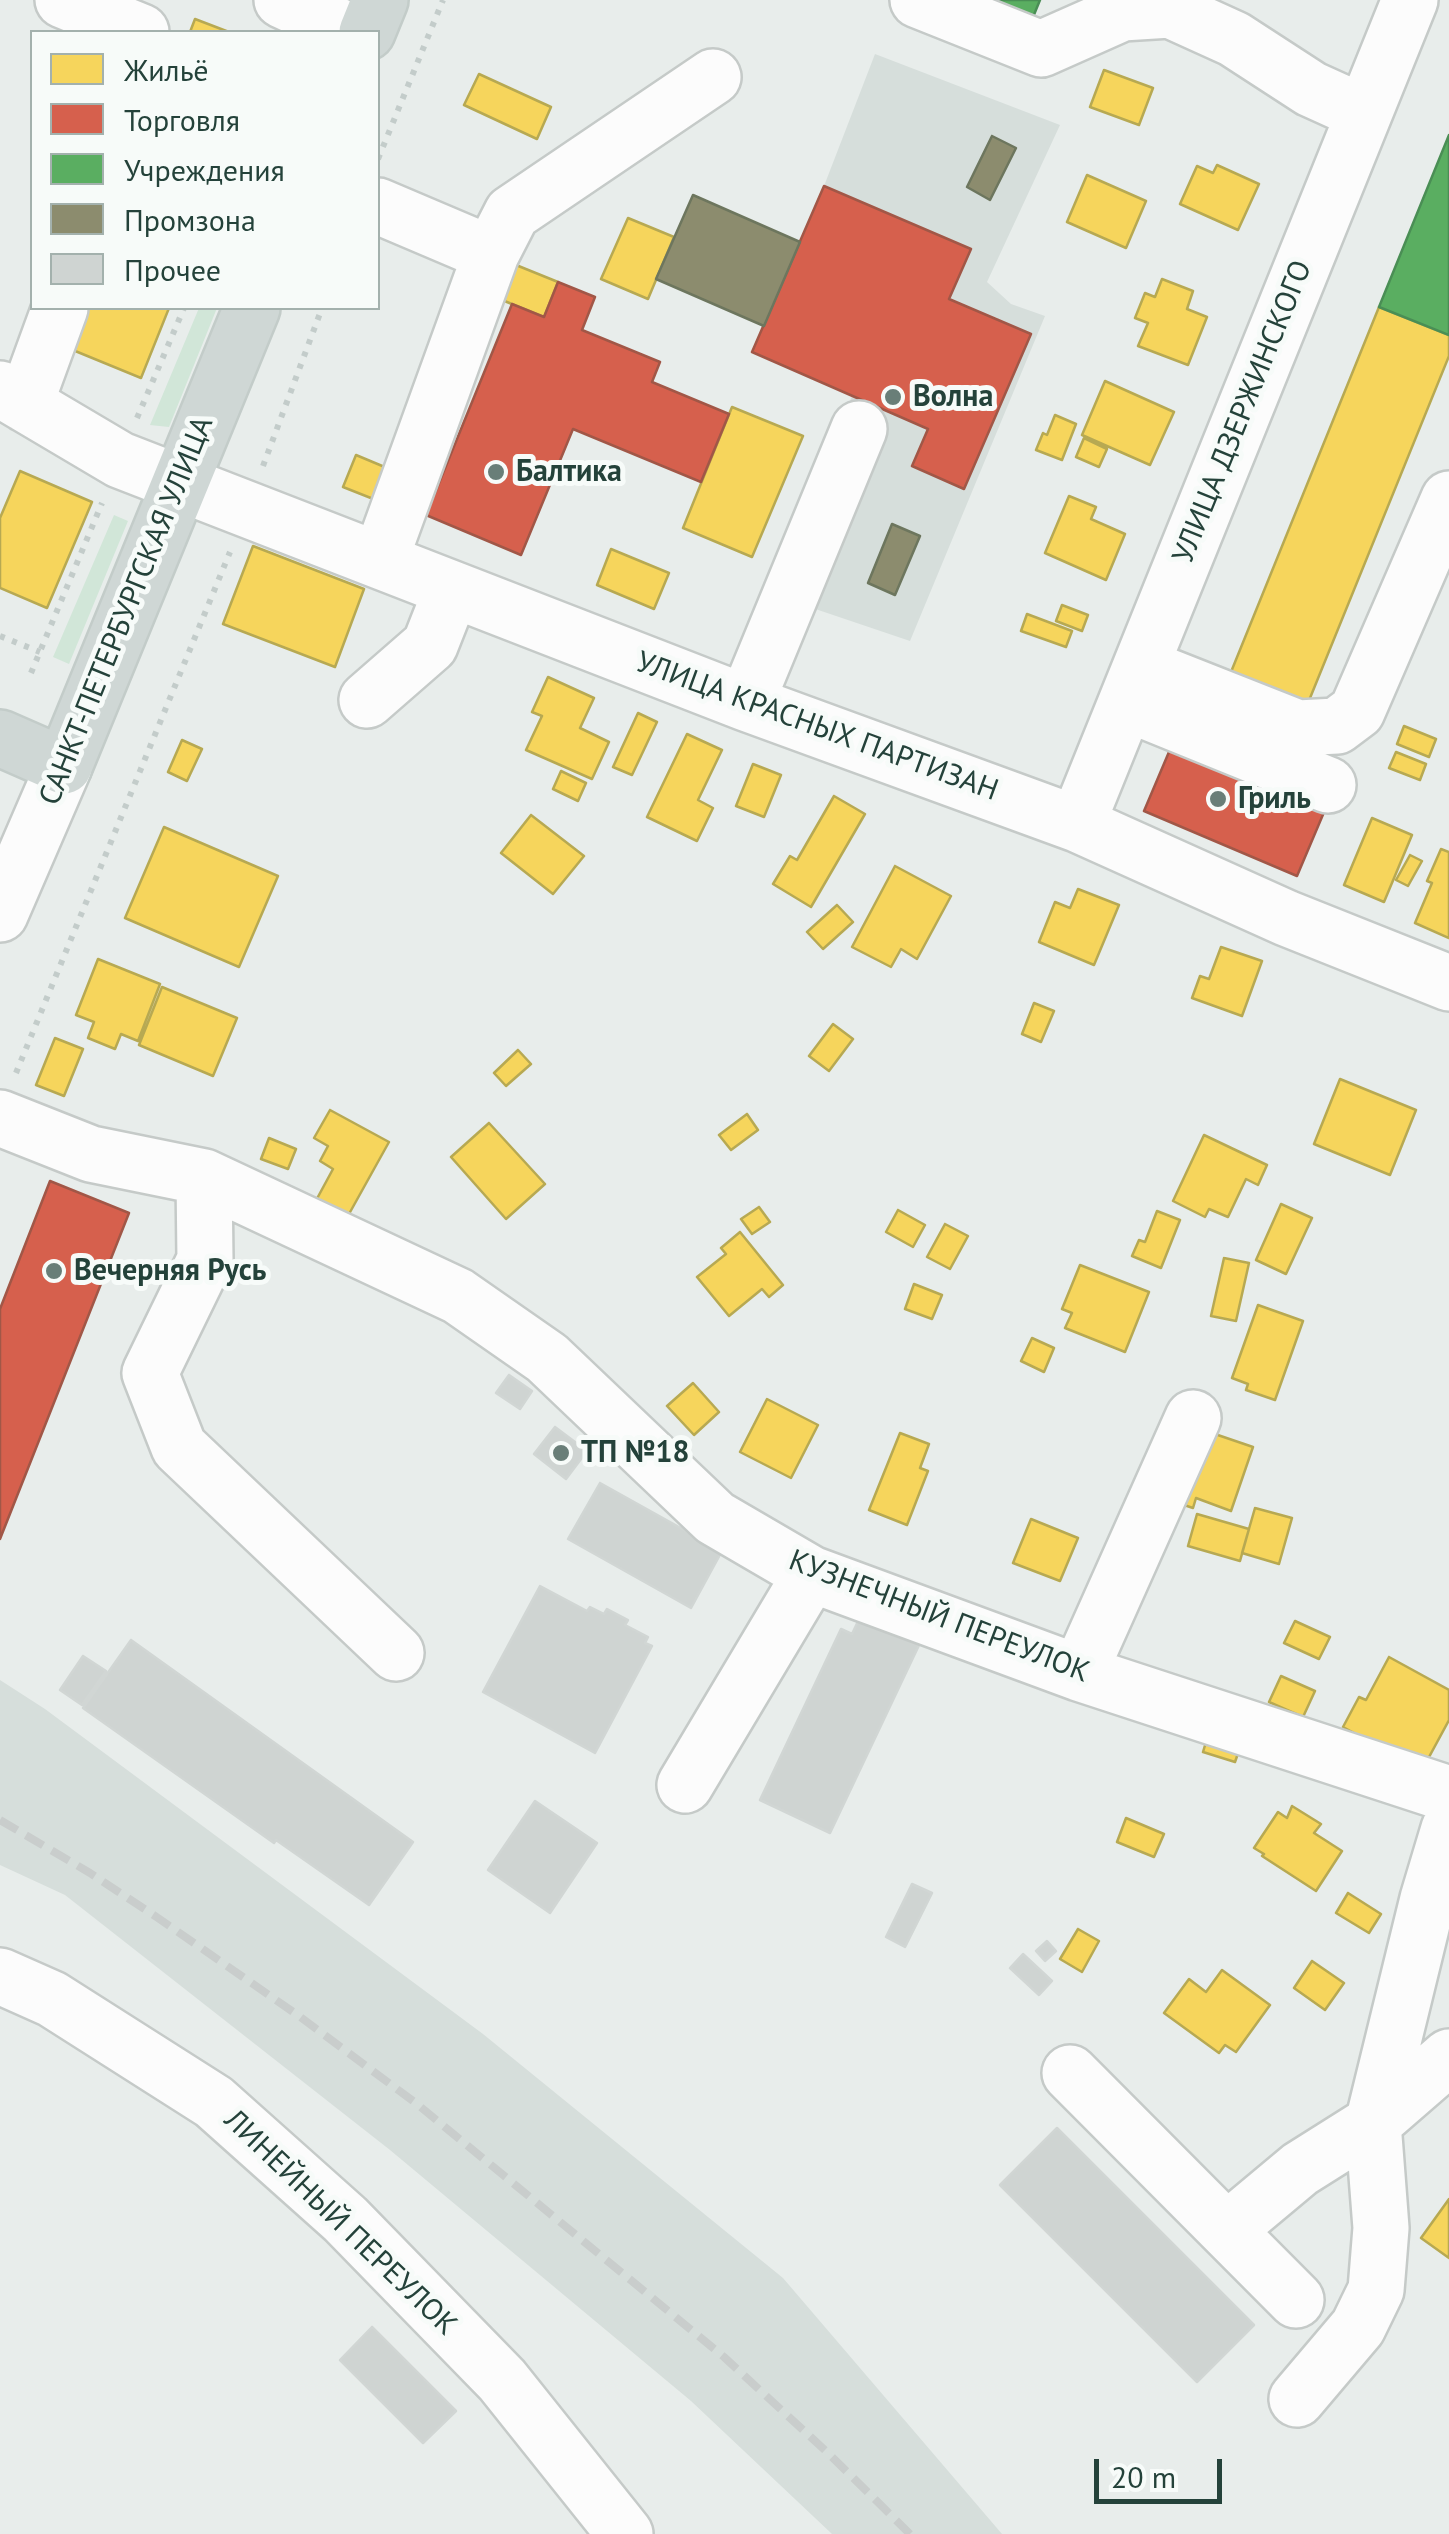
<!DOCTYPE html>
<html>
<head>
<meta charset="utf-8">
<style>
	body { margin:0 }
	#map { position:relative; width:1449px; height:2534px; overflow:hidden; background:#e8edeb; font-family:"PT Sans",sans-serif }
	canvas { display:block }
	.legend { position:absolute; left:30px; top:30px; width:350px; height:280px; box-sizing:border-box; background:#f7fbf9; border:2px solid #a3b1ad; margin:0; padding:12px 18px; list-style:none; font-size:30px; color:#24423a }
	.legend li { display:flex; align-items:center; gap:20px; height:50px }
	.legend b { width:50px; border:2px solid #a3b1ad }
	.scale { position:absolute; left:1094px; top:2459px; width:128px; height:45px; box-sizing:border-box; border:5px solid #24423a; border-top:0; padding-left:12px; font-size:30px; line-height:35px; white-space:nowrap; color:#24423a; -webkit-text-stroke:8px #f7fbf9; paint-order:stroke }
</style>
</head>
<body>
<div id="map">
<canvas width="1449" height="2534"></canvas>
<ul class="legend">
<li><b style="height:28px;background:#f6d55c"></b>Жильё</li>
<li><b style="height:28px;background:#d6604d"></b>Торговля</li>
<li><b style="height:28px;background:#5aae61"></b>Учреждения</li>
<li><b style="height:28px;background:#8c8c6e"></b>Промзона</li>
<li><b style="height:28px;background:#cfd4d2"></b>Прочее</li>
</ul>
<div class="scale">20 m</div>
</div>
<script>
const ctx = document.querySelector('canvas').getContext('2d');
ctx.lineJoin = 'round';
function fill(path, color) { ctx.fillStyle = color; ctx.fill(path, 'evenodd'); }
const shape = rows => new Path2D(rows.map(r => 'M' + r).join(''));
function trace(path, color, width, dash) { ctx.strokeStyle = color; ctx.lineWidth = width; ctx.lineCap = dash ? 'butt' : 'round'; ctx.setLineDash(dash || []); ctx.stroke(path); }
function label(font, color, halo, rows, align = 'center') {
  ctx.font = font + ' "PT Sans",sans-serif'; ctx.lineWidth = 10; ctx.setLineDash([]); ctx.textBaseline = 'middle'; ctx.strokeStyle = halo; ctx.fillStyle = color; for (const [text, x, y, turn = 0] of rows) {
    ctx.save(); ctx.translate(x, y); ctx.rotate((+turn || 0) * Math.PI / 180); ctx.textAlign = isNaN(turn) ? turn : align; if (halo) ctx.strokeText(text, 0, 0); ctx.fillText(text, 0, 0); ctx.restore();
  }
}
const built = shape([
	[875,54,1060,125,987,282,1011,304,1045,316,910,641,771,594,852,396,752,352,824,186],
	[0,1680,45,1709,483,2034,783,2278,1002,2534,832,2534,691,2401,390,2150,65,1895,0,1865]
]);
const green = shape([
	[199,308,217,308,169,427,150,425],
	[114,515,128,521,69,664,53,657]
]);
const homes = shape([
	[195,19,229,32,190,32,195,19],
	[1104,70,1153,88,1139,125,1090,107,1104,70],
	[479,74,551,107,537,139,464,105,479,74],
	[1217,165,1259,184,1238,230,1180,204,1197,166,1213,173,1217,165],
	[1087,175,1146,201,1126,248,1067,222,1087,175],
	[628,218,674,237,648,299,601,279,628,218],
	[516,265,558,282,544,317,502,300,516,265],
	[1162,279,1193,291,1187,309,1207,317,1188,365,1138,346,1148,323,1135,318,1145,293,1155,297,1162,279],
	[1379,307,1449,335,1449,356,1308,703,1231,672,1379,307],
	[78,308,169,308,141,378,63,346,78,308],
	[1105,381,1174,412,1150,465,1082,435,1105,381],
	[732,407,803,436,752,557,683,528,732,407],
	[1055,415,1076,424,1062,460,1036,450,1043,433,1047,435,1055,415],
	[1084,438,1107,449,1099,467,1076,457,1084,438],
	[356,455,399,473,386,504,343,487,356,455],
	[20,471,92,502,47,608,0,588,0,518,20,471],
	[1069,496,1096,507,1091,519,1125,534,1106,580,1045,553,1069,496],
	[253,546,364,589,335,667,223,624,253,546],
	[611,549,669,573,654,609,597,585,611,549],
	[1062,605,1088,615,1082,631,1056,621,1062,605],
	[1027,614,1072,631,1066,647,1021,631,1027,614],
	[548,677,594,698,580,728,609,742,592,779,526,750,542,716,532,712,548,677],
	[638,713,657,722,632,775,613,767,638,713],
	[1404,726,1436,739,1429,757,1397,744,1404,726],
	[687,734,722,750,698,800,713,808,697,841,647,817,687,734],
	[182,740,202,749,187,781,168,772,182,740],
	[1396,752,1426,764,1420,780,1389,768,1396,752],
	[753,764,781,775,764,817,736,806,753,764],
	[561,771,586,783,578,801,553,789,561,771],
	[834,796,865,814,811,907,773,884,790,856,797,860,834,796],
	[531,815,584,856,553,894,501,853,531,815],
	[1372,818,1412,835,1384,902,1344,885,1372,818],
	[164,827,278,876,239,967,125,918,164,827],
	[1441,849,1449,852,1449,938,1415,923,1432,883,1427,881,1441,849],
	[1410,855,1422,861,1408,886,1396,880,1410,855],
	[895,866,951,896,917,959,901,949,891,967,852,947,895,866],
	[1078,889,1119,905,1094,965,1039,942,1055,902,1070,908,1078,889],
	[837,905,853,922,823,949,807,932,837,905],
	[1221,947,1262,961,1242,1016,1192,998,1200,976,1209,979,1221,947],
	[98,959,160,984,138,1041,121,1034,115,1049,88,1038,94,1022,76,1015,98,959],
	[162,987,237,1018,213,1076,139,1045,162,987],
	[1034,1003,1054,1011,1041,1042,1022,1034,1034,1003],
	[833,1024,853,1039,829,1071,809,1056,833,1024],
	[55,1038,83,1049,64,1096,36,1085,55,1038],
	[518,1050,531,1064,506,1086,494,1073,518,1050],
	[1340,1079,1416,1110,1390,1175,1314,1144,1340,1079],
	[330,1110,389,1142,344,1223,313,1206,333,1169,320,1161,328,1146,314,1138,330,1110],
	[747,1114,758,1130,731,1150,719,1135,747,1114],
	[489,1123,545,1184,506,1219,451,1157,489,1123],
	[1204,1135,1267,1165,1258,1185,1246,1179,1228,1217,1209,1209,1205,1217,1173,1201,1204,1135],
	[269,1138,296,1149,288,1169,261,1159,269,1138],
	[1281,1204,1312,1218,1286,1274,1256,1260,1281,1204],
	[759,1207,770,1222,752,1234,741,1219,759,1207],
	[898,1210,925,1225,913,1247,886,1232,898,1210],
	[1157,1211,1180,1220,1161,1268,1132,1256,1139,1240,1145,1242,1157,1211],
	[945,1224,968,1236,950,1269,927,1257,945,1224],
	[740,1232,783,1285,769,1297,762,1289,729,1316,697,1277,726,1254,721,1248,740,1232],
	[1224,1258,1249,1263,1236,1321,1211,1316,1224,1258],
	[1080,1265,1149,1292,1125,1352,1065,1328,1072,1313,1062,1309,1080,1265],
	[914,1284,942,1295,932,1319,905,1309,914,1284],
	[1258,1305,1303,1321,1275,1400,1246,1390,1248,1384,1232,1378,1258,1305],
	[1032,1338,1054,1348,1044,1372,1021,1361,1032,1338],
	[693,1383,719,1412,694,1435,667,1406,693,1383],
	[767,1399,818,1425,791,1478,740,1452,767,1399],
	[1209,1432,1253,1447,1231,1511,1196,1498,1193,1508,1175,1502,1209,1432],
	[900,1433,929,1444,920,1468,928,1471,907,1525,869,1510,900,1433],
	[1255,1508,1292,1518,1279,1564,1242,1553,1255,1508],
	[1197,1514,1249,1529,1240,1561,1188,1546,1197,1514],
	[1031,1519,1078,1538,1060,1581,1013,1563,1031,1519],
	[1295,1621,1330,1637,1319,1659,1284,1643,1295,1621],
	[1389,1657,1449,1690,1449,1720,1422,1770,1343,1727,1359,1697,1366,1700,1389,1657],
	[1281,1676,1315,1691,1303,1717,1269,1702,1281,1676],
	[1209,1732,1242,1742,1235,1762,1203,1752,1209,1732],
	[1292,1806,1321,1824,1314,1833,1342,1851,1316,1891,1262,1856,1264,1854,1254,1848,1278,1812,1287,1818,1292,1806],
	[1126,1818,1164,1834,1154,1857,1117,1842,1126,1818],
	[1348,1893,1381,1914,1369,1933,1336,1913,1348,1893],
	[1078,1929,1099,1941,1082,1972,1060,1959,1078,1929],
	[1312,1961,1344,1983,1325,2010,1294,1988,1312,1961],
	[1222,1970,1270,2005,1236,2052,1225,2045,1219,2053,1164,2013,1189,1979,1206,1992,1222,1970],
	[1449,2199,1449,2258,1421,2238,1449,2199]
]);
const shops = shape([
	[824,186,971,249,949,299,1031,334,964,489,912,466,928,429,752,352,824,186],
	[558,282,595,297,582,330,660,362,652,382,729,414,701,482,573,429,521,555,426,515,512,304,544,317,558,282],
	[1177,733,1330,798,1297,876,1144,811,1177,733],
	[50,1181,129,1213,0,1539,0,1309,50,1181]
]);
const public = shape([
	[977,0,1040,0,1031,22,977,0],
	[1449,135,1449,335,1379,307,1449,135]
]);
const industry = shape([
	[992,136,1016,148,990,200,967,187,992,136],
	[693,195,800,242,764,326,656,279,693,195],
	[892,524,920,536,895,595,868,583,892,524]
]);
const building = shape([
	[509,1375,532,1391,520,1409,496,1393,509,1375],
	[555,1427,587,1451,566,1479,534,1454,555,1427],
	[600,1483,722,1551,691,1608,568,1539,600,1483],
	[540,1586,587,1611,590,1607,604,1614,607,1609,628,1620,625,1625,648,1637,645,1643,652,1646,595,1753,483,1692,540,1586],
	[862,1613,921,1641,830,1833,760,1800,841,1629,852,1634,862,1613],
	[131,1640,413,1842,369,1905,276,1840,274,1843,83,1708,131,1640],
	[83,1656,106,1671,82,1705,60,1690,83,1656],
	[535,1801,597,1843,550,1913,488,1870,535,1801],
	[912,1884,932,1893,905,1947,886,1937,912,1884],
	[1047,1941,1056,1951,1045,1961,1036,1951,1047,1941],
	[1023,1954,1052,1981,1039,1995,1010,1968,1023,1954],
	[1057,2128,1254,2325,1197,2382,1000,2185,1057,2128],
	[372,2327,456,2411,423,2443,340,2360,372,2327]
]);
const path = shape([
	[378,159,443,0],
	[137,418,184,308],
	[263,466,322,308],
	[0,636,40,652],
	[31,673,102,503],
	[16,1073,230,552]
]);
const minor = shape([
	[63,0,141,32],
	[282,0,351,32],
	[918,0,1041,49,1122,13,1170,10,1234,39,1311,89,1364,113],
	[378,206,491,254],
	[0,389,120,460,746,703,1077,824,1286,918,1449,983],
	[25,404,60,308],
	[380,560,491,254,512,213,713,77],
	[1141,666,1298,728,1337,726,1357,711,1449,499],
	[367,700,430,645,452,589],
	[746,703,859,429],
	[1126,703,1328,785],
	[1077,824,1410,0],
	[0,914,64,766],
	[0,1118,91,1154,204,1177,458,1296,547,1358,715,1518,811,1574,1079,1673,1449,1794],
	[204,1177,205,1260,150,1373,179,1447,396,1653],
	[1079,1673,1193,1418],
	[685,1785,811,1574],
	[0,1976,52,1999,214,2102,345,2219,502,2380,625,2534],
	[1070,2073,1296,2300],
	[1227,2230,1300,2169,1373,2123,1449,2057],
	[1297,2399,1358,2327,1376,2290,1381,2228,1373,2123,1428,1899,1449,1829]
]);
const major = shape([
	[367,32,380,0],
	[0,738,64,766,252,308]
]);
const rail = shape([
	[0,1820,90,1873,158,1918,299,2016,417,2104,724,2357,828,2453,910,2534]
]);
const markers = [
	[893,397,10,"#697e78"],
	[496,472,10,"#697e78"],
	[1218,799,10,"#697e78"],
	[54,1271,10,"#697e78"],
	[561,1453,10,"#697e78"]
];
const poiNames = [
	["Волна",913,397],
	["Балтика",516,472],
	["Гриль",1238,799],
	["Вечерняя Русь",74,1271],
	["ТП №18",581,1453]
];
const streetNames = [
	["УЛИЦА ДЗЕРЖИНСКОГО",1243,412,-68],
	["САНКТ-ПЕТЕРБУРГСКАЯ УЛИЦА",127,611,-68],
	["УЛИЦА КРАСНЫХ ПАРТИЗАН",817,727,20],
	["КУЗНЕЧНЫЙ ПЕРЕУЛОК",939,1617,21],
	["ЛИНЕЙНЫЙ ПЕРЕУЛОК",340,2223,44]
];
fill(built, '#d6dedb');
fill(green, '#d1e6d8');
fill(homes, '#f6d55c');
trace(homes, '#b7a952', 2.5);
fill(shops, '#d6604d');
trace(shops, '#a15747', 2.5);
fill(public, '#5aae61');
trace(public, '#4a8e55', 2.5);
fill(industry, '#8c8c6e');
trace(industry, '#6d765e', 2.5);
fill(building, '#cfd4d2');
trace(building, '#d1d6d4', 2.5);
trace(minor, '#c5cac8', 60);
trace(major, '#c3ccc9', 60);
trace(path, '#c3ccca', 6, [5, 8]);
trace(minor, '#fcfcfc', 55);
trace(major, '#cfd7d5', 55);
trace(rail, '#c9cdcc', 8, [20, 10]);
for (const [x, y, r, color] of markers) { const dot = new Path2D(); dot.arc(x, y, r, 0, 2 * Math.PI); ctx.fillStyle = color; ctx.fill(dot); trace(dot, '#f7fbf9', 4); }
label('bold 30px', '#24423a', '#f7fbf9', poiNames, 'left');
label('30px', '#24423a', '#f7fbf9', streetNames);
</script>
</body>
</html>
